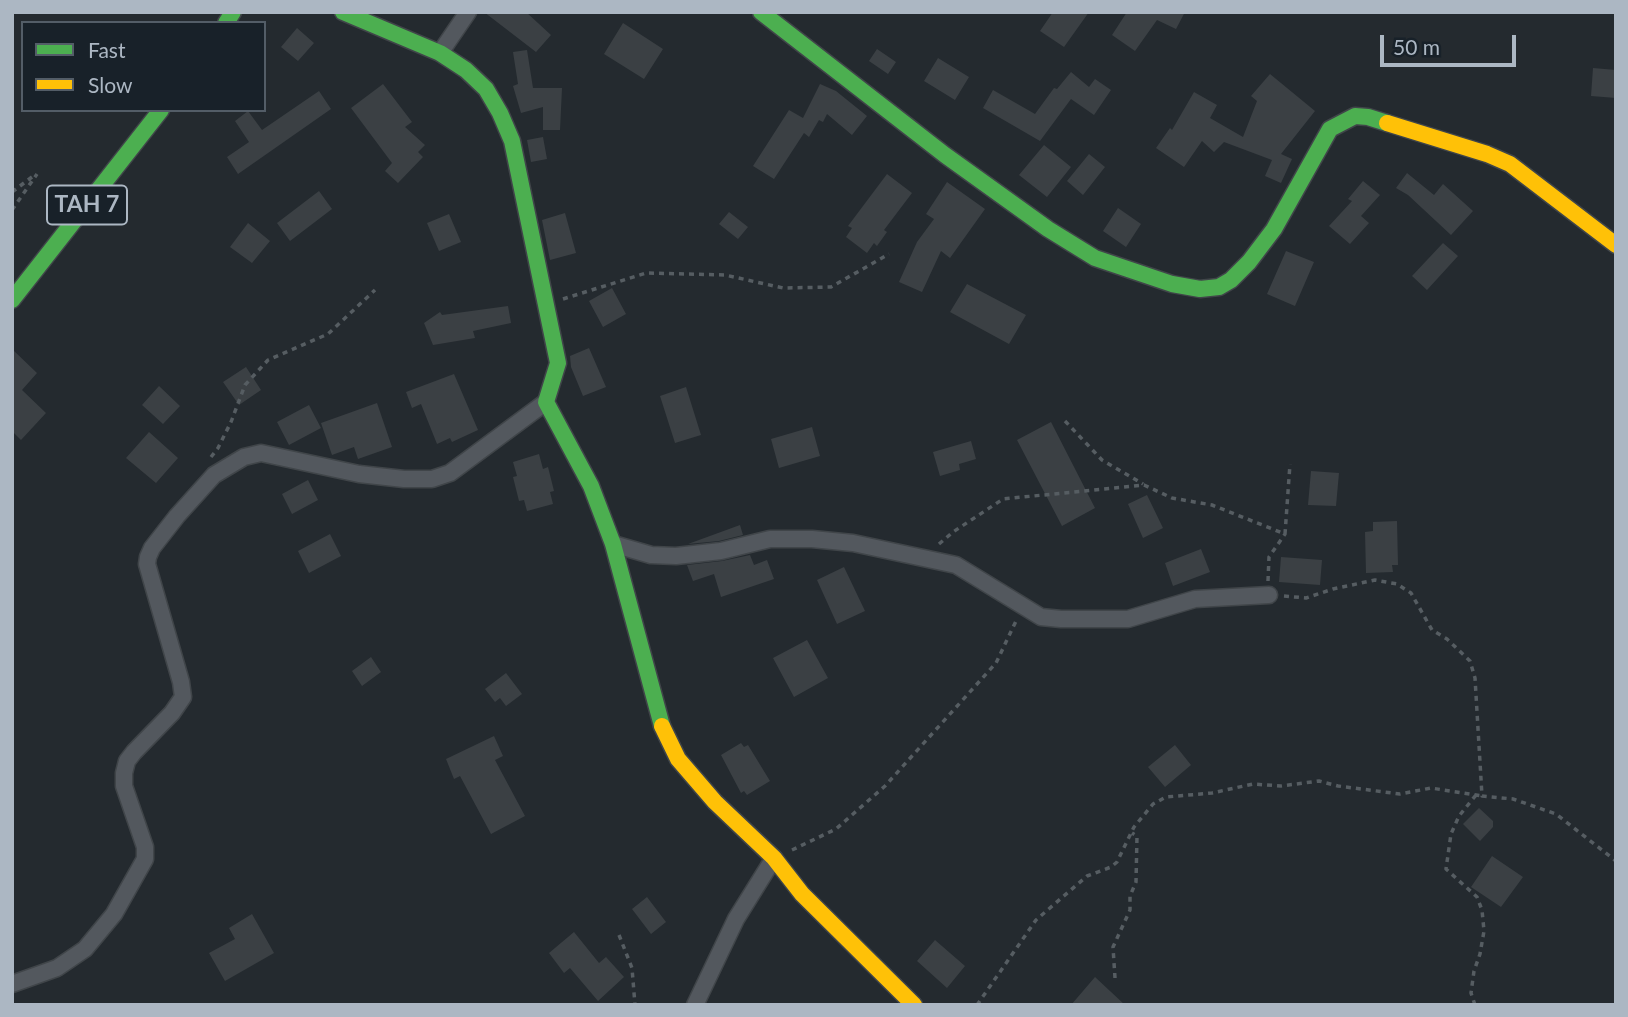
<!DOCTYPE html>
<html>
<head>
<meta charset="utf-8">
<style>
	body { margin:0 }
	#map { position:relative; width:1628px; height:1017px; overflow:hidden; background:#242a2f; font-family:Lato,sans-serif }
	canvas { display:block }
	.frame { position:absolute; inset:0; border:14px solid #acb7c3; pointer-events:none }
	.legend { position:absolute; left:21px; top:21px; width:245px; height:91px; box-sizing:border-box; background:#182129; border:2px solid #535d67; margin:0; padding:9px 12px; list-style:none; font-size:21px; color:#acb7c3 }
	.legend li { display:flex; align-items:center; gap:14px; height:35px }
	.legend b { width:35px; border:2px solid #535d67 }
	.scale { position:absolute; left:1380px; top:35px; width:136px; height:32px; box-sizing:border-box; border:4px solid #acb7c3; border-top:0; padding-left:9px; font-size:21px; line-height:24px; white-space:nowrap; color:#acb7c3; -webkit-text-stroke:5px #182129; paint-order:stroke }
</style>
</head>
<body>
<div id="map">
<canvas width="1628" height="1017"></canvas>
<div class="frame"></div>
<ul class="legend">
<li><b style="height:9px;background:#4caf50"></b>Fast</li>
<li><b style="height:9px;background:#ffc107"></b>Slow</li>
</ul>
<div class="scale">50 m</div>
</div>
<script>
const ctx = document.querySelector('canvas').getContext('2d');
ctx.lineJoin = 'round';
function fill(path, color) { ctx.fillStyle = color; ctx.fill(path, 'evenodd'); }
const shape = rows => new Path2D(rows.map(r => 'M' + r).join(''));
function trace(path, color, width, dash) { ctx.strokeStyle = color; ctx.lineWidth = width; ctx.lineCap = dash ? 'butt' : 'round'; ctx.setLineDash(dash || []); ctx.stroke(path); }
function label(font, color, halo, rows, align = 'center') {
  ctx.font = font + ' Lato,sans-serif'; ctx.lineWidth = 5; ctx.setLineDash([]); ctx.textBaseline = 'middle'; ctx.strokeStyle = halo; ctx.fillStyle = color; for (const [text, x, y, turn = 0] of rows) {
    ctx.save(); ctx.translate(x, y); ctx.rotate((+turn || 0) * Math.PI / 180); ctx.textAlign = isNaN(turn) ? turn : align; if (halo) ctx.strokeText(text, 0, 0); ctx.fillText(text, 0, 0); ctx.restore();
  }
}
const building = shape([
	[484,12,526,12,551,35,536,52],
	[1053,12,1089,12,1064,47,1040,31],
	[1127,12,1185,12,1176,29,1157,20,1135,51,1112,35],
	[623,23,663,49,644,79,604,54],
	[297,28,314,43,298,61,281,47],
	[877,49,896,62,888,74,869,61],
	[527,50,533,88,562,88,560,130,543,130,543,107,521,113,513,86,518,84,513,52],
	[938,58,969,77,955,100,924,81],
	[1593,68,1616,70,1616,98,1591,96],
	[1071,72,1089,87,1095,79,1111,90,1094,115,1071,99,1040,141,983,108,993,90,1035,114,1054,88,1057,89],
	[1270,74,1315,111,1281,154,1292,159,1281,183,1265,176,1272,160,1224,142,1214,152,1202,141,1184,167,1156,148,1170,128,1172,130,1194,92,1217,105,1210,118,1243,137,1257,101,1251,96],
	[383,84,412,122,405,127,425,145,418,152,423,157,398,183,385,171,392,163,351,108],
	[820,84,836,91,867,116,852,135,827,114,823,122,819,120,809,137,804,133,774,179,753,166,789,110,803,118],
	[319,91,331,109,238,174,227,157,249,142,235,121,248,111,262,130],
	[543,137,547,159,531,162,527,140],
	[1044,145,1071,167,1047,197,1019,175],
	[1089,154,1105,167,1083,195,1067,181],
	[1407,173,1434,195,1443,184,1473,211,1451,235,1408,195,1396,188],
	[887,174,912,193,884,230,887,232,877,246,874,243,867,253,846,237,852,228,848,226],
	[1363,181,1380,195,1361,216,1369,223,1350,244,1329,226,1352,201,1348,199],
	[947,182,985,209,950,258,941,251,922,292,899,282,917,242,934,219,926,214],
	[319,191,332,209,290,241,277,223],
	[1118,208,1141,224,1126,247,1103,231],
	[729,212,748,227,738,239,719,224],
	[565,213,576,253,550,260,542,220],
	[449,214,461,242,439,251,427,223],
	[248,223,270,241,252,263,230,247],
	[1443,243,1458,256,1427,290,1412,276],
	[1286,251,1314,262,1295,306,1267,294],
	[967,284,1026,315,1009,344,950,312],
	[612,288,626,314,603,327,589,301],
	[508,306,511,323,473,331,475,338,433,345,424,323,440,312,442,315],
	[589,348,606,387,583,396,571,367,570,356],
	[12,349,37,373,22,390,46,413,21,440,12,431],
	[246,367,261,390,239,405,223,382],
	[454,374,478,430,452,442,450,438,437,444,421,404,412,408,406,392],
	[159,386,180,406,163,424,142,405],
	[686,387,701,435,675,443,660,396],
	[377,403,392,447,358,459,354,447,332,455,321,423],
	[309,405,321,428,289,445,277,422],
	[1051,422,1095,508,1062,526,1017,440],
	[812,427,820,456,779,468,771,439],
	[149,432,178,458,156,483,126,458],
	[971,441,976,459,959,464,960,470,940,476,933,452],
	[539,454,543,469,548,467,554,491,550,492,553,504,527,511,524,500,519,501,513,477,517,476,513,462],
	[1311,471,1339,473,1336,506,1308,505],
	[308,480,318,500,292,514,282,494],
	[1147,495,1163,528,1143,538,1128,504],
	[1397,521,1398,565,1392,565,1393,572,1366,573,1365,532,1373,531,1373,522],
	[740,525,743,535,719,541,688,544],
	[330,534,341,556,309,573,298,551],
	[1201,549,1210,572,1173,586,1165,563],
	[750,555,754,565,767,560,774,579,721,597,714,574,693,581,687,565,722,561],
	[1281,557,1322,560,1320,585,1279,582],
	[844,567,865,611,837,624,817,580],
	[807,640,828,678,794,697,773,658],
	[371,657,381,672,362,686,352,671],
	[506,673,522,694,506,706,500,698,495,702,485,689],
	[494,736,503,756,495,760,525,816,491,834,460,776,454,779,446,759],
	[741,743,744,747,748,745,770,781,747,795,744,791,741,793,721,755],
	[1175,745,1191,765,1165,787,1148,767],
	[1479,808,1493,821,1493,827,1480,841,1463,824],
	[1492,856,1523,877,1501,907,1471,887],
	[647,897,666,922,651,934,632,909],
	[252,914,274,953,225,981,209,953,235,939,229,928],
	[574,932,599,963,606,957,624,977,598,1001,570,968,564,973,549,953],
	[935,940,965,966,947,988,917,961],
	[1095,977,1125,1005,1071,1005]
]);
const path = shape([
	[12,192,32,177],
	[12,210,37,174],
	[563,299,646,273,725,275,783,288,831,287,889,254],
	[1065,421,1102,460,1143,484],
	[211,457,218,448,231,422,245,385,268,360,328,334,375,290],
	[939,544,953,532,1003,499,1144,485,1172,498,1212,505,1285,534,1290,464],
	[1268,581,1269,557,1285,534],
	[1284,596,1306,598,1333,589,1375,580,1397,584,1411,593,1432,630,1447,639,1470,661,1475,678,1482,796,1513,799,1556,814,1616,861],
	[792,850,836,829,885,786,996,663,1017,619],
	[619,935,632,968,635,1005],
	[1115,978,1113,947,1130,910,1130,896,1136,882,1137,836,1132,833],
	[977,1005,1036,920,1087,876,1111,867,1117,862,1134,827,1153,804,1166,797,1212,793,1253,784,1281,786,1319,781,1338,786,1400,794,1431,788,1482,796],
	[1475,1005,1471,993,1474,971,1480,954,1484,931,1482,910,1477,897,1446,869,1451,834,1459,816,1476,795]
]);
const street = shape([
	[440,53,468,12],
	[613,544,651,555,676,556,721,551,770,539,812,539,853,543,956,565,1041,617,1061,619,1128,619,1195,599,1269,595],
	[12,984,57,968,85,949,114,914,145,859,145,847,124,786,124,773,127,761,134,752,172,713,183,697,181,682,147,564,148,557,152,548,177,516,214,475,244,457,261,453,359,474,404,479,432,479,450,473,546,402],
	[695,1005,736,919,774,858]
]);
const fast = shape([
	[343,12,440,53,466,70,486,89,500,113,512,141,558,363,546,402,591,486,613,544,662,726],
	[761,12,945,155,1048,229,1095,258,1172,284,1200,289,1219,287,1231,280,1249,262,1274,229,1330,129,1355,116,1368,117,1387,123],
	[226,23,233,12],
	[12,300,161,110]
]);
const slow = shape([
	[1387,123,1487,154,1510,164,1616,245],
	[662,726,678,759,715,802,774,858,802,894,914,1005]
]);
const shields = [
	[87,205,80]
];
const shieldNames = [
	["TAH 7",87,205]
];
fill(building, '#3b4044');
trace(street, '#404549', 19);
trace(fast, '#404549', 19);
trace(slow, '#404549', 19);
trace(path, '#565d62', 3.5, [5, 5]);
trace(street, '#53585e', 16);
trace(fast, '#4caf50', 16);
trace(slow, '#ffc107', 16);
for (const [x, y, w] of shields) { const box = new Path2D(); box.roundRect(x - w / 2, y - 19.5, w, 39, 5); ctx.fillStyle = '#182129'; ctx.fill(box); trace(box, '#acb7c3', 2); }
label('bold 23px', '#acb7c3', null, shieldNames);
</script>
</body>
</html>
